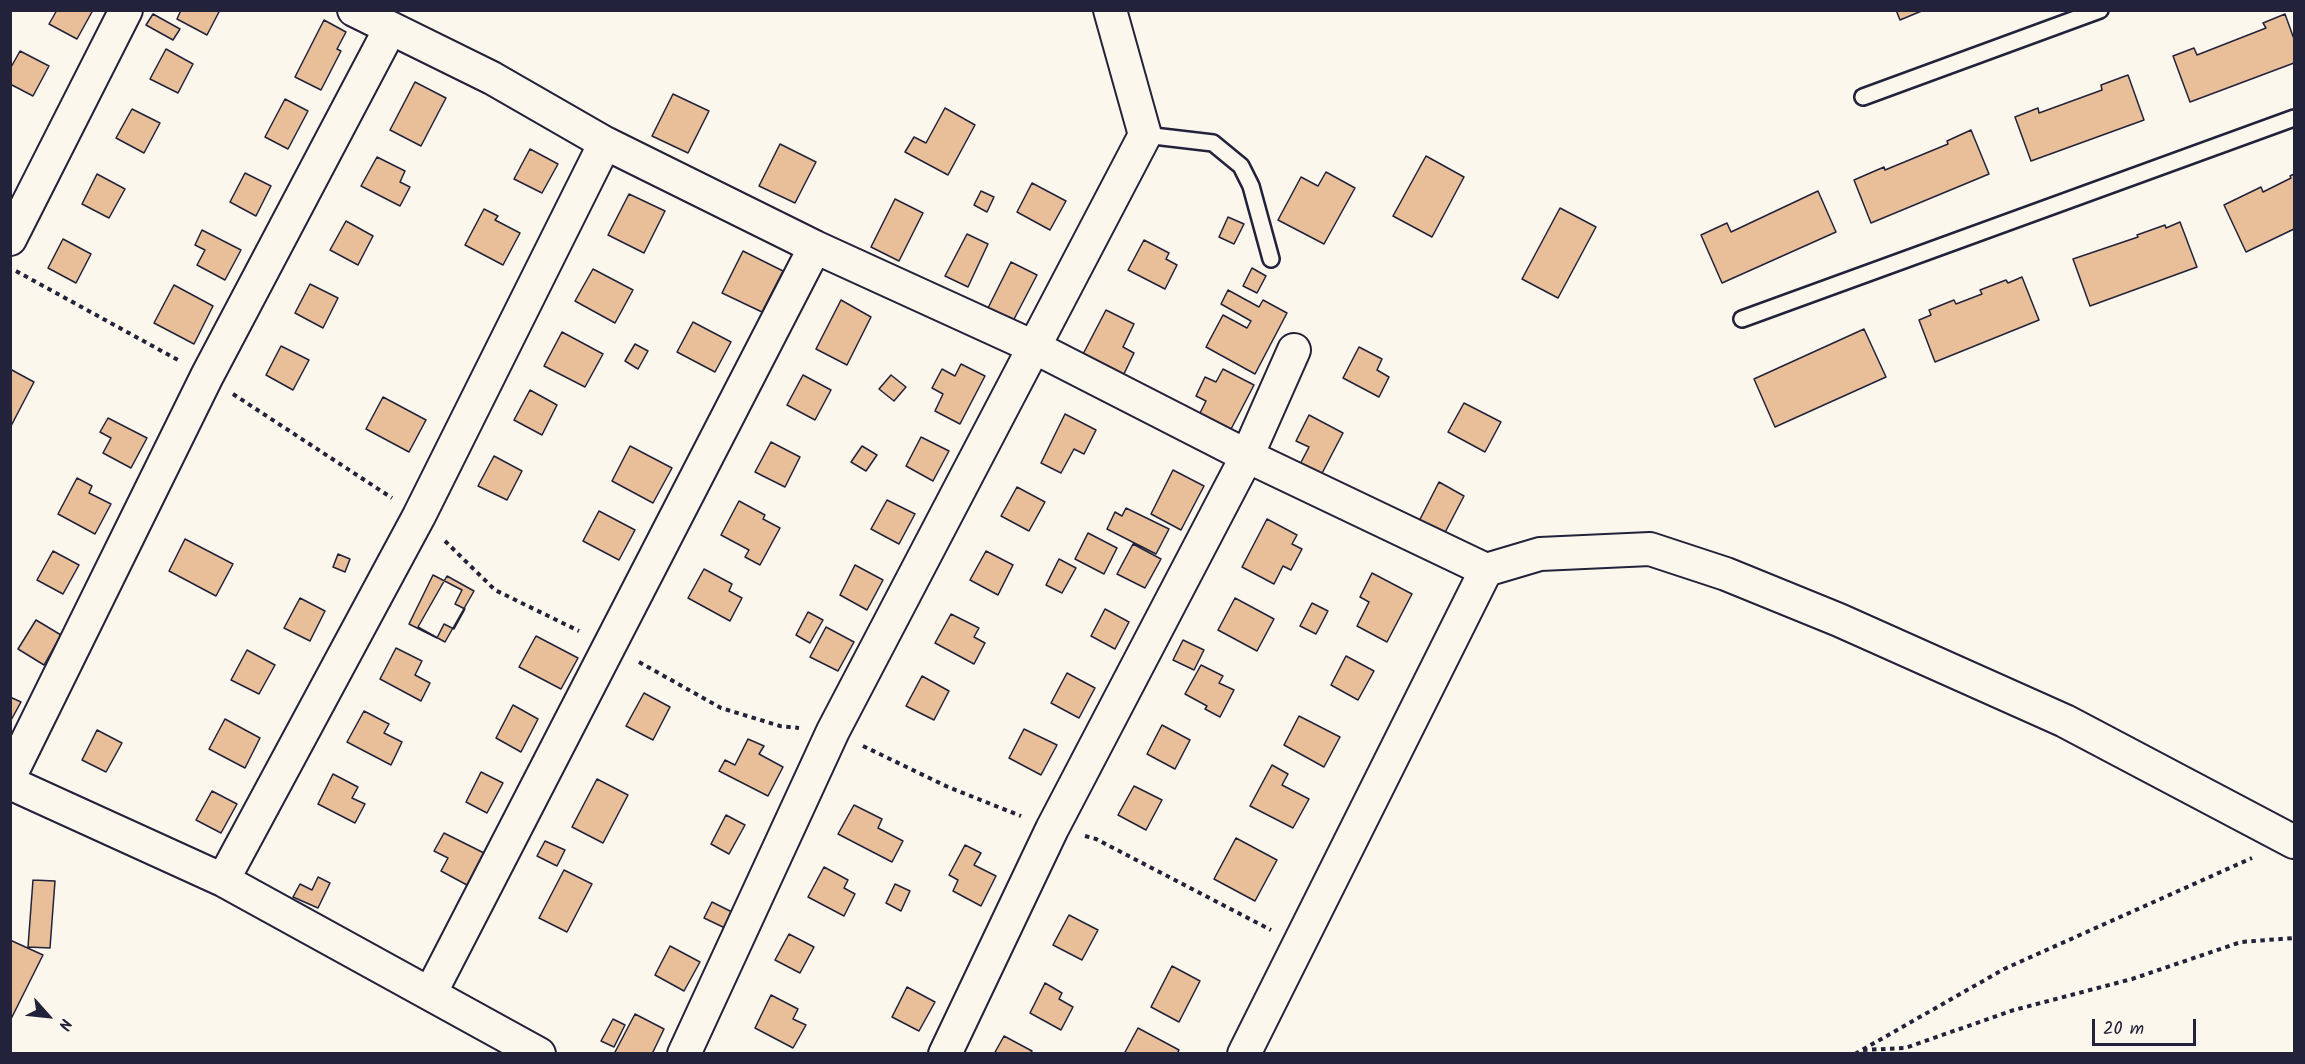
<!DOCTYPE html>
<html>
<head>
<meta charset="utf-8">
<style>
	body { margin:0 }
	#map { position:relative; width:2305px; height:1064px; overflow:hidden; background:#fbf7ec; font-family:Kalam,sans-serif }
	canvas { display:block }
	.frame { position:absolute; inset:0; border:12px solid #22223b; pointer-events:none }
	.north { position:absolute; left:18px; top:986px; width:60px; height:60px; -webkit-text-stroke:4px #fbf7ec; paint-order:stroke; rotate:117deg; font-size:16px; font-weight:700; line-height:24px; text-align:center; color:#22223b }
	.north::after { content:''; display:block; margin:auto; width:21px; height:27px; background:#22223b; clip-path:polygon(50% 0,100% 100%,50% 72%,0 100%) }
	.scale { position:absolute; left:2092px; top:1019px; width:104px; height:27px; box-sizing:border-box; border:3px solid #22223b; border-top:0; padding-left:8px; font-size:18px; line-height:21px; white-space:nowrap; color:#22223b; -webkit-text-stroke:4px #fbf7ec; paint-order:stroke }
</style>
</head>
<body>
<div id="map">
<canvas width="2305" height="1064"></canvas>
<div class="frame"></div>
<div class="north">N</div>
<div class="scale">20 m</div>
</div>
<script>
const ctx = document.querySelector('canvas').getContext('2d');
ctx.lineJoin = 'round';
function fill(path, color) { ctx.fillStyle = color; ctx.fill(path, 'evenodd'); }
const shape = rows => new Path2D(rows.map(r => 'M' + r).join(''));
function trace(path, color, width, dash) { ctx.strokeStyle = color; ctx.lineWidth = width; ctx.lineCap = dash ? 'butt' : 'round'; ctx.setLineDash(dash || []); ctx.stroke(path); }
const building = shape([
	[57,10,93,10,77,39,49,24,57,10],
	[181,10,220,10,207,35,177,19,181,10],
	[1896,10,1924,10,1900,20,1896,10],
	[153,14,180,29,173,40,146,25,153,14],
	[2285,14,2294,39,2294,63,2190,102,2173,56,2194,48,2197,55,2266,28,2263,23,2285,14],
	[324,20,346,32,337,49,341,51,321,90,295,77,324,20],
	[166,49,193,64,178,93,150,79,166,49],
	[20,51,49,66,33,96,10,84,10,69,20,51],
	[2128,75,2144,120,2031,161,2015,117,2038,108,2039,113,2102,90,2101,85,2128,75],
	[415,82,446,98,421,146,390,130,415,82],
	[673,94,709,111,688,153,652,136,673,94],
	[285,99,308,111,288,149,265,137,285,99],
	[945,108,975,125,948,175,905,152,914,137,926,143,945,108],
	[132,109,160,123,144,153,116,138,132,109],
	[1971,130,1989,174,1871,223,1854,180,1884,167,1885,170,1948,144,1947,141,1971,130],
	[780,144,816,162,795,203,759,186,780,144],
	[530,149,558,164,542,193,514,179,530,149],
	[1426,156,1464,177,1432,237,1393,216,1426,156],
	[377,157,405,171,400,182,410,187,400,206,361,186,377,157],
	[1326,172,1355,188,1324,244,1278,220,1301,177,1318,186,1326,172],
	[245,173,271,186,256,216,230,202,245,173],
	[97,174,125,189,109,218,82,204,97,174],
	[2294,174,2294,229,2246,252,2224,205,2261,187,2263,192,2291,178,2290,176,2294,174],
	[1032,183,1066,201,1050,230,1017,212,1032,183],
	[981,191,994,197,987,212,974,205,981,191],
	[1818,191,1836,232,1722,283,1701,235,1727,223,1731,232,1818,191],
	[629,194,665,211,644,253,608,235,629,194],
	[895,199,923,213,899,261,871,247,895,199],
	[1560,208,1596,227,1558,298,1522,279,1560,208],
	[484,209,498,216,495,220,520,233,503,265,465,245,484,209],
	[1228,217,1244,224,1234,244,1219,237,1228,217],
	[346,221,373,236,358,265,330,250,346,221],
	[2180,222,2197,267,2090,306,2073,259,2138,237,2137,235,2165,225,2166,228,2180,222],
	[202,230,241,250,225,280,197,265,205,250,195,245,202,230],
	[967,234,988,244,968,287,945,276,967,234],
	[63,239,91,254,76,283,48,268,63,239],
	[1144,240,1169,253,1166,259,1177,265,1165,289,1128,270,1144,240],
	[743,251,783,271,762,312,722,293,743,251],
	[1011,262,1037,275,1012,323,987,310,1011,262],
	[1252,268,1266,276,1257,293,1243,286,1252,268],
	[593,269,633,290,615,323,575,301,593,269],
	[2022,277,2039,320,1935,362,1919,320,1931,315,1929,310,1954,300,1956,304,1982,294,1980,290,2006,280,2008,283,2022,277],
	[310,284,338,298,323,328,295,313,310,284],
	[174,285,213,306,194,344,154,323,174,285],
	[1228,290,1259,307,1263,300,1287,313,1255,374,1206,347,1223,315,1247,328,1251,321,1221,304,1228,290],
	[841,300,871,317,847,365,816,349,841,300],
	[1106,310,1134,324,1123,347,1134,353,1122,378,1081,358,1106,310],
	[693,322,731,342,715,372,677,352,693,322],
	[1864,329,1886,377,1775,427,1754,379,1864,329],
	[562,332,603,354,585,387,544,366,562,332],
	[635,344,648,351,638,369,625,361,635,344],
	[281,346,309,360,293,390,266,375,281,346],
	[1359,347,1382,359,1377,370,1389,377,1379,397,1343,378,1359,347],
	[961,364,985,376,960,424,935,411,943,394,932,388,942,369,955,376,961,364],
	[10,369,34,382,11,426,10,426,10,369],
	[1223,369,1254,385,1229,433,1198,417,1206,401,1196,396,1205,377,1216,382,1223,369],
	[803,375,831,390,815,420,787,405,803,375],
	[891,375,906,387,894,401,879,389,891,375],
	[530,390,557,405,542,435,514,420,530,390],
	[383,397,426,420,409,452,366,429,383,397],
	[1464,403,1501,422,1485,452,1448,432,1464,403],
	[1065,414,1096,430,1084,454,1074,449,1061,473,1041,463,1065,414],
	[1309,415,1343,433,1318,481,1297,470,1309,447,1296,441,1309,415],
	[108,418,147,438,131,468,103,453,111,438,100,432,108,418],
	[921,437,949,451,933,481,906,466,921,437],
	[771,442,800,457,785,487,755,472,771,442],
	[630,446,672,468,653,503,612,481,630,446],
	[862,446,877,455,866,471,851,462,862,446],
	[494,456,522,471,507,500,478,486,494,456],
	[1173,470,1204,486,1181,530,1151,514,1173,470],
	[77,478,92,486,89,493,111,504,95,534,58,514,77,478],
	[1439,482,1464,496,1439,544,1414,531,1439,482],
	[1017,487,1045,502,1029,531,1001,516,1017,487],
	[887,500,915,514,899,544,871,529,887,500],
	[739,501,765,515,763,519,780,528,760,565,745,557,749,550,721,535,739,501],
	[1126,508,1169,529,1156,554,1107,529,1115,512,1122,516,1126,508],
	[599,511,635,530,619,560,583,541,599,511],
	[1267,519,1297,535,1292,544,1302,549,1291,570,1283,566,1274,584,1242,567,1267,519],
	[1088,533,1117,548,1104,574,1075,559,1088,533],
	[185,539,233,564,216,596,169,571,185,539],
	[1133,544,1161,559,1145,588,1117,574,1133,544],
	[53,551,79,565,63,594,37,580,53,551],
	[986,551,1013,565,998,595,970,580,986,551],
	[338,554,350,559,345,572,333,567,338,554],
	[1059,559,1076,568,1062,593,1046,585,1059,559],
	[855,565,883,580,867,610,840,595,855,565],
	[704,569,732,584,729,591,742,598,730,621,688,598,704,569],
	[1372,573,1412,594,1387,642,1357,626,1369,602,1360,597,1372,573],
	[433,575,462,590,455,604,465,609,454,629,444,624,437,638,409,624,433,575],
	[447,576,474,591,445,642,418,627,447,576],
	[300,598,325,611,310,641,284,628,300,598],
	[1235,598,1274,619,1257,651,1218,630,1235,598],
	[1312,603,1328,611,1316,634,1300,626,1312,603],
	[1105,609,1129,622,1115,649,1091,636,1105,609],
	[808,612,823,620,810,643,796,635,808,612],
	[951,614,979,628,974,637,985,643,974,664,935,643,951,614],
	[36,620,61,635,44,665,18,649,36,620],
	[826,627,854,642,838,671,810,657,826,627],
	[536,636,578,658,561,689,519,667,536,636],
	[1183,640,1204,650,1194,670,1173,660,1183,640],
	[396,648,422,661,415,675,430,683,421,701,380,679,396,648],
	[247,650,275,665,259,694,231,680,247,650],
	[1346,656,1374,671,1358,700,1331,685,1346,656],
	[1201,665,1223,676,1219,683,1234,690,1220,717,1205,709,1207,706,1185,694,1201,665],
	[1067,673,1095,688,1079,718,1051,703,1067,673],
	[922,676,949,691,934,720,906,706,922,676],
	[644,693,670,707,653,740,626,726,644,693],
	[10,697,21,702,10,722,10,697],
	[513,705,538,719,521,752,496,738,513,705],
	[364,711,389,724,384,733,402,742,391,765,347,742,364,711],
	[1299,716,1340,737,1324,767,1284,745,1299,716],
	[225,719,260,738,245,768,209,749,225,719],
	[1162,725,1190,740,1175,769,1147,754,1162,725],
	[1024,729,1057,745,1041,775,1009,758,1024,729],
	[97,730,122,743,106,772,82,760,97,730],
	[748,739,764,746,759,754,783,767,768,796,719,771,725,760,735,765,748,739],
	[1272,765,1288,774,1282,785,1309,799,1293,828,1250,806,1272,765],
	[481,772,503,783,487,813,466,802,481,772],
	[333,774,358,787,352,798,365,804,355,823,318,804,333,774],
	[597,779,628,795,603,843,572,827,597,779],
	[1134,786,1162,800,1146,830,1118,815,1134,786],
	[212,791,237,804,221,833,196,820,212,791],
	[854,805,882,819,878,828,903,841,892,862,838,834,854,805],
	[726,815,745,825,729,854,711,844,726,815],
	[444,833,484,853,467,885,441,871,448,858,434,851,444,833],
	[1236,838,1277,860,1255,901,1214,879,1236,838],
	[545,841,565,850,557,866,537,856,545,841],
	[965,845,981,853,974,865,996,876,981,906,953,891,958,880,949,875,965,845],
	[824,867,848,880,844,888,855,894,844,916,808,897,824,867],
	[564,870,592,884,567,932,539,918,564,870],
	[318,877,330,883,318,908,293,897,300,884,312,890,318,877],
	[33,880,55,881,50,948,28,947,33,880],
	[895,884,910,891,901,911,886,903,895,884],
	[712,902,732,912,725,928,704,918,712,902],
	[1069,915,1098,930,1082,960,1053,945,1069,915],
	[789,934,814,947,800,973,775,960,789,934],
	[10,940,43,955,10,1021,10,940],
	[670,946,700,962,684,991,655,975,670,946],
	[1172,966,1200,981,1179,1022,1151,1007,1172,966],
	[1045,983,1062,993,1059,999,1073,1007,1061,1030,1030,1013,1045,983],
	[907,987,935,1002,919,1031,892,1017,907,987],
	[771,995,798,1009,793,1019,806,1025,793,1048,755,1028,771,995],
	[635,1014,664,1029,652,1054,614,1054,635,1014],
	[613,1019,625,1025,614,1047,601,1041,613,1019],
	[1138,1028,1179,1050,1177,1054,1124,1054,1138,1028],
	[1004,1036,1032,1051,1030,1054,994,1054,1004,1036]
]);
const path = shape([
	[16,271,178,360],
	[233,394,392,498],
	[445,541,495,590,579,631],
	[639,662,721,708,780,726,799,728],
	[863,746,948,787,1021,816],
	[1085,836,1096,839,1271,930],
	[1863,1050,1905,1048,2014,1010,2132,979,2241,942,2294,938],
	[1855,1054,2004,969,2252,858]
]);
const service = shape([
	[1863,97,2100,10],
	[1145,135,1213,143,1241,166,1251,186,1271,259],
	[1742,319,2294,118]
]);
const minor = shape([
	[354,10,492,78,605,143,815,247,1034,347,1247,456,1486,570],
	[10,239,126,10],
	[10,776,207,376,390,29],
	[10,783,223,880,539,1054],
	[223,880,419,516,605,143],
	[431,992,815,247],
	[684,1054,833,731,1145,135,1110,10],
	[945,1054,1052,829,1247,456,1294,350],
	[1244,1054,1486,570,1540,554,1650,549,1726,574,1839,620,2065,721,2294,842]
]);
fill(building, '#e8bf98');
trace(building, '#22223b', 1.5);
trace(service, '#22223b', 20);
trace(minor, '#22223b', 36);
trace(path, '#22223b', 4, [4.5, 4.5]);
trace(service, '#fbf7ec', 15);
trace(minor, '#fbf7ec', 32);
</script>
</body>
</html>
